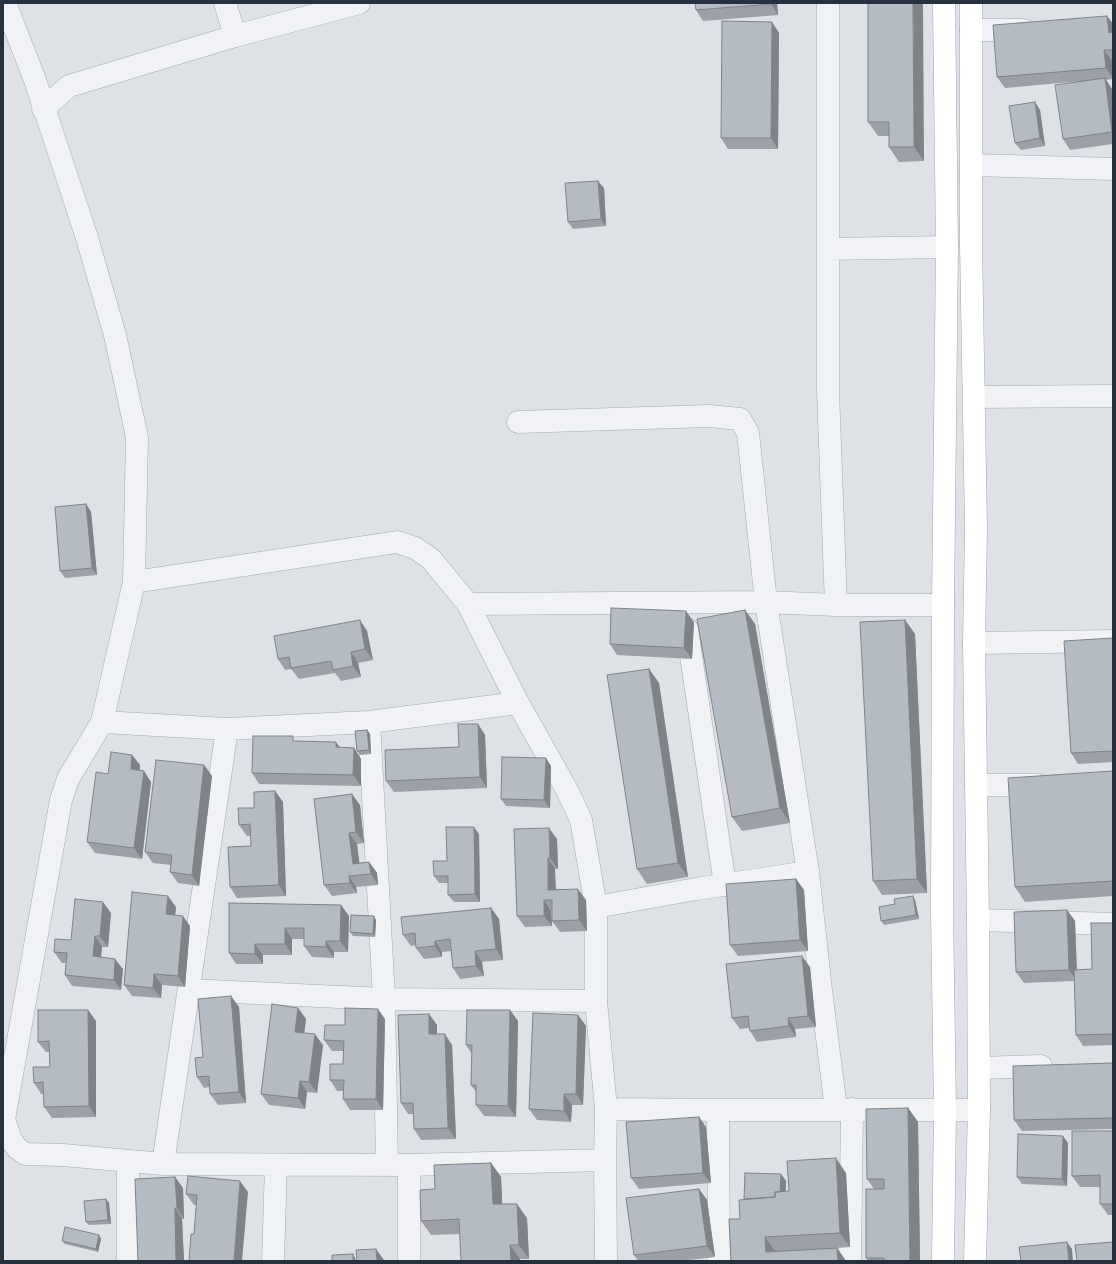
<!DOCTYPE html>
<html>
<head>
<meta charset="utf-8">
<style>
	body { margin:0 }
	#map { position:relative; width:1116px; height:1264px; overflow:hidden; background:#dee2e7; font-family:Raleway,sans-serif }
	canvas { display:block }
	.frame { position:absolute; inset:0; border:4px solid #27313d; pointer-events:none }
</style>
</head>
<body>
<div id="map">
<canvas width="1116" height="1264"></canvas>
<div class="frame"></div>
</div>
<script>
const ctx = document.querySelector('canvas').getContext('2d');
ctx.lineJoin = 'round';
const shape = rows => new Path2D(rows.map(r => 'M' + r).join(''));
function trace(path, color, width, dash) { ctx.strokeStyle = color; ctx.lineWidth = width; ctx.lineCap = dash ? 'butt' : 'round'; ctx.setLineDash(dash || []); ctx.stroke(path); }
function fill(path, color) { ctx.fillStyle = color; ctx.fill(path, 'evenodd'); }
const minor = shape([
	[5,3,35,80,87,238,115,335,137,437,134,582,102,722,68,779,61,800,4,1119,11,1140,17,1148,25,1154,63,1155,163,1164,409,1165,605,1160],
	[225,3,235,36],
	[828,3,828,391,836,605],
	[971,30,1024,30],
	[43,109,69,86,235,36,359,3],
	[972,165,1113,169],
	[828,249,947,247],
	[974,397,1113,396],
	[518,422,709,416,740,419,748,433,766,602,808,872,821,990,836,1109],
	[134,582,397,542,415,548,431,559,468,604,518,703,568,792,581,820,596,907,596,1001,606,1109,605,1160,606,1261],
	[468,604,766,602,836,605,943,605],
	[687,629,725,885],
	[974,643,1113,641],
	[102,722,227,729,369,722,518,703],
	[369,722,384,999,387,1165],
	[976,785,1038,785],
	[596,907,696,889,808,872],
	[978,920,1113,924],
	[189,990,384,999,596,1001],
	[979,1068,1041,1066],
	[606,1109,718,1110,979,1110],
	[718,1110,719,1261],
	[128,1161,128,1261],
	[163,1164,227,729],
	[273,1261,276,1165],
	[409,1261,409,1165],
	[850,1261,852,1109]
]);
const major = shape([
	[971,3,971,244,976,528,974,643,978,920,979,1110,975,1261],
	[943,1261,945,1110,942,910,943,605,947,247,944,3]
]);
const wall = shape([
	[777,3,778,15,703,21,696,10],
	[868,3,924,161,899,162,889,147,889,136,878,136,868,122],
	[1107,16,1113,24,1113,61,1112,61,1113,79,1105,80,1112,89,1113,95,1113,144,1070,150,1063,139,1082,81,1005,88,997,77],
	[772,22,779,33,778,149,728,149,721,138],
	[1040,110,1045,146,1021,150,1015,143],
	[604,188,606,226,573,229,568,222],
	[86,504,91,512,97,575,65,578,60,571],
	[745,610,755,624,790,823,742,831,732,817],
	[905,620,915,634,927,893,882,895,873,881],
	[694,622,692,659,617,655,610,644],
	[367,631,373,660,358,663,361,677,341,681,335,673,299,679,291,669,285,670,278,659],
	[1113,638,1113,762,1078,764,1071,753],
	[649,669,659,683,688,877,647,884,637,869],
	[478,724,485,735,487,788,394,792,386,781,459,747],
	[367,730,370,734,371,754,360,755,357,751],
	[296,741,340,747,354,748,361,759,361,786,259,784,252,773],
	[132,755,140,765,140,770,151,782,142,859,95,853,87,842,108,774],
	[204,765,212,776,199,886,178,883,170,872,171,865,153,863,145,852],
	[551,766,550,808,506,806,501,799],
	[1113,771,1113,896,1025,902,1015,887],
	[275,791,283,802,286,896,237,898,230,887,251,846,251,836,247,836,239,825,254,808],
	[360,805,364,843,357,844,359,863,369,862,377,873,378,885,356,887,357,893,332,896,324,885],
	[479,834,480,902,454,902,448,895,448,883,439,883,434,876,447,861],
	[557,839,558,869,555,869,556,890,586,900,587,931,560,932,552,921,552,911,551,911,552,926,525,927,517,916],
	[796,879,804,890,808,951,738,956,730,945],
	[915,900,919,919,884,925,881,921,895,904],
	[229,903,341,905,349,916,348,952,334,952,334,958,312,957,304,946,304,939,292,939,292,955,263,955,263,964,236,964,229,953],
	[176,907,175,915,190,926,185,987,162,985,161,998,132,996,124,985],
	[491,908,499,919,503,960,482,962,484,976,460,979,453,968,451,951,442,952,442,957,424,959,416,948,416,945,411,946,403,935],
	[1067,910,1075,921,1077,970,1092,969,1113,923,1113,1045,1083,1046,1076,1035,1074,981,1024,983,1016,972],
	[111,913,108,947,102,947,101,957,123,969,121,990,72,986,65,975,66,963,62,963,54,952],
	[376,920,375,937,353,936,350,932],
	[810,967,816,1027,795,1029,796,1037,757,1042,750,1031,749,1028,740,1029,732,1018],
	[231,996,239,1007,246,1103,218,1105,210,1094,209,1087,204,1088,197,1077,203,1057],
	[298,1008,306,1019,304,1033,323,1045,317,1093,307,1092,305,1109,269,1105,261,1094],
	[88,1010,96,1021,96,1117,52,1118,44,1107,44,1094,41,1094,34,1083,50,1067,49,1052,46,1052,38,1042],
	[510,1010,518,1021,516,1117,484,1116,476,1105,476,1092,471,1085,472,1054,466,1045],
	[429,1014,437,1025,437,1034,452,1045,456,1139,421,1140,414,1129,413,1114,408,1114,401,1103],
	[578,1015,586,1026,583,1105,572,1105,571,1122,537,1120,529,1109],
	[385,1019,383,1110,350,1110,343,1099,343,1091,337,1091,330,1080,343,1064,344,1051,332,1051,324,1040,345,1025],
	[1113,1063,1113,1129,1022,1131,1014,1120],
	[908,1108,918,1122,920,1261,868,1261,866,1258,874,1189,867,1179],
	[699,1117,706,1127,711,1183,639,1189,631,1178],
	[1113,1131,1113,1215,1108,1215,1100,1204,1100,1187,1080,1187,1072,1176],
	[1068,1143,1067,1186,1022,1184,1017,1177],
	[491,1163,501,1177,502,1204,527,1218,529,1259,520,1259,460,1234,431,1235,421,1221,435,1189],
	[846,1173,850,1247,837,1248,846,1261,731,1261,744,1199,781,1174,786,1181,785,1192,789,1191],
	[175,1177,183,1188,184,1219,182,1219,184,1261,138,1261],
	[699,1189,707,1200,715,1257,681,1261,638,1261,634,1255],
	[248,1192,194,1234,197,1205,194,1205,186,1194],
	[106,1199,109,1203,111,1224,89,1225,86,1222],
	[99,1235,101,1239,98,1252,65,1244,62,1241]
]);
const shadedWall = shape([
	[771,3,777,3,778,15,771,4],
	[913,3,923,3,924,161,914,147],
	[1107,16,1113,24,1113,39,1109,33],
	[772,22,779,33,778,149,771,138],
	[1104,50,1112,61,1113,78,1106,68],
	[1105,78,1112,89,1113,95,1113,134,1112,132],
	[1035,102,1040,110,1045,146,1040,138],
	[598,181,604,188,606,226,601,219],
	[86,504,91,512,97,575,92,568],
	[745,610,755,624,790,823,780,808],
	[686,611,694,622,692,659,684,648],
	[360,620,367,631,373,660,365,649],
	[905,620,915,634,927,893,917,879],
	[351,652,358,663,361,677,353,666],
	[649,669,659,683,688,877,678,863],
	[478,724,485,735,487,788,480,777],
	[367,730,370,734,371,754,369,750],
	[336,742,344,753,336,747],
	[354,748,361,759,361,786,353,775],
	[132,755,140,765,138,780,131,769],
	[546,758,551,766,550,808,544,800],
	[204,765,212,776,199,886,192,875],
	[144,771,151,782,142,859,134,848],
	[275,791,283,802,286,896,279,885],
	[352,794,360,805,364,843,356,832],
	[474,827,479,834,480,902,475,894],
	[549,828,557,839,558,869,550,858],
	[349,833,357,844,361,875,353,864],
	[548,858,555,869,556,901,548,890],
	[369,862,377,873,378,885,371,874],
	[349,876,356,887,357,893,350,883],
	[796,879,804,890,808,951,800,940],
	[578,889,586,900,587,931,579,920],
	[168,896,176,907,174,925,166,914],
	[913,896,915,900,919,919,916,915],
	[544,900,551,911,552,926,544,916],
	[103,902,111,913,108,947,100,936],
	[341,905,349,916,348,952,340,941],
	[491,908,499,919,503,960,496,949],
	[1067,910,1075,921,1077,981,1069,970],
	[183,916,190,926,185,987,178,976],
	[374,916,376,920,375,937,373,934],
	[285,928,292,939,292,955,285,944],
	[95,936,102,947,100,967,93,956],
	[326,941,334,952,334,958,326,947],
	[435,941,442,952,442,957,435,946],
	[255,944,263,955,263,964,255,954],
	[475,951,482,962,484,976,476,966],
	[802,956,810,967,816,1027,808,1016],
	[115,959,123,969,121,990,114,980],
	[154,974,162,985,161,998,153,988],
	[231,996,239,1007,246,1103,239,1092],
	[298,1008,306,1019,303,1043,295,1032],
	[378,1009,385,1019,383,1110,376,1099],
	[88,1010,96,1021,96,1117,89,1106],
	[510,1010,518,1021,516,1117,508,1106],
	[429,1014,437,1025,437,1045,429,1034],
	[578,1015,586,1026,583,1105,576,1094],
	[788,1018,795,1029,796,1037,789,1026],
	[315,1034,323,1045,317,1093,309,1082],
	[445,1034,452,1045,456,1139,448,1128],
	[300,1081,307,1092,305,1109,298,1098],
	[564,1094,572,1105,571,1122,564,1111],
	[908,1108,918,1122,920,1261,910,1261],
	[699,1117,706,1127,711,1183,703,1173],
	[1063,1136,1068,1143,1067,1186,1062,1179],
	[836,1158,846,1173,850,1247,840,1233],
	[491,1163,501,1177,503,1219,493,1204],
	[781,1174,786,1181,785,1208,779,1200],
	[175,1177,183,1188,184,1219,177,1208],
	[240,1181,248,1192,242,1261,234,1261],
	[699,1189,707,1200,715,1257,707,1246],
	[106,1199,109,1203,111,1224,108,1220],
	[517,1204,527,1218,529,1259,519,1245],
	[175,1208,182,1219,184,1261,176,1261],
	[99,1235,101,1239,98,1252,96,1249],
	[765,1237,775,1251,766,1252],
	[1067,1242,1072,1249,1073,1261,1069,1261],
	[510,1245,520,1259,520,1261,511,1261],
	[837,1248,846,1261,838,1261],
	[376,1249,384,1260,384,1261,377,1261],
	[353,1254,355,1258,356,1261,353,1261]
]);
const building = shape([
	[695,3,771,3,771,4,696,10,695,3],
	[868,3,913,3,914,147,889,147,889,122,868,122,868,3],
	[1107,16,1109,33,1113,32,1113,50,1104,50,1106,68,997,77,993,25,1107,16],
	[722,21,772,22,771,138,721,138,722,21],
	[1105,78,1112,132,1063,139,1055,85,1105,78],
	[1035,102,1040,138,1015,143,1009,106,1035,102],
	[598,181,601,219,568,222,565,183,598,181],
	[86,504,92,568,60,571,55,507,86,504],
	[611,608,686,611,684,648,610,644,611,608],
	[745,610,780,808,732,817,697,619,745,610],
	[360,620,365,649,351,652,353,666,333,670,331,661,291,668,289,657,278,659,274,636,360,620],
	[905,620,917,879,873,881,860,622,905,620],
	[1113,638,1113,751,1071,753,1064,641,1113,638],
	[649,669,678,863,637,869,607,675,649,669],
	[458,724,478,724,480,777,386,781,385,750,459,747,458,724],
	[367,730,369,750,357,751,355,731,367,730],
	[253,736,293,736,293,741,336,742,336,747,354,748,353,775,252,773,253,736],
	[111,752,132,755,131,769,144,771,134,848,87,842,96,772,108,774,111,752],
	[502,757,546,758,544,800,501,799,502,757],
	[156,760,204,765,192,875,170,872,172,855,145,852,156,760],
	[1113,771,1113,881,1015,887,1008,778,1113,771],
	[275,791,279,885,230,887,228,847,251,846,250,824,239,825,238,808,254,808,254,792,275,791],
	[352,794,356,832,349,833,353,864,369,862,371,874,349,876,350,883,324,885,314,799,352,794],
	[446,827,474,827,475,894,448,895,448,876,434,876,433,861,447,861,446,827],
	[549,828,550,858,548,858,548,890,578,889,579,920,552,921,552,900,544,900,544,916,517,916,514,829,549,828],
	[796,879,800,940,730,945,726,884,796,879],
	[132,892,168,896,166,914,183,916,178,976,154,974,153,988,124,985,132,892],
	[913,896,916,915,881,921,879,907,895,904,894,899,913,896],
	[75,899,103,902,100,936,95,936,93,956,115,959,114,980,65,975,67,953,54,952,55,939,71,940,75,899],
	[229,903,341,905,340,941,326,941,326,947,304,946,304,928,285,928,285,944,255,944,255,954,229,953,229,903],
	[491,908,496,949,475,951,476,966,453,968,450,939,435,941,435,946,416,948,415,933,403,935,401,917,491,908],
	[1067,910,1069,970,1016,972,1014,912,1067,910],
	[351,915,374,916,373,934,350,932,351,915],
	[1091,923,1113,923,1113,1034,1076,1035,1074,970,1092,969,1091,923],
	[802,956,808,1016,788,1018,789,1026,750,1031,748,1016,732,1018,726,964,802,956],
	[231,996,239,1092,210,1094,209,1076,197,1077,195,1058,203,1057,198,999,231,996],
	[272,1004,298,1008,295,1032,315,1034,309,1082,300,1081,298,1098,261,1094,272,1004],
	[345,1008,378,1009,376,1099,343,1099,344,1080,330,1080,330,1064,343,1064,344,1041,324,1040,325,1025,345,1025,345,1008],
	[38,1010,88,1010,89,1106,44,1107,43,1082,34,1083,33,1067,50,1067,49,1041,38,1042,38,1010],
	[467,1010,510,1010,508,1106,476,1105,476,1085,471,1085,472,1045,466,1045,467,1010],
	[533,1013,578,1015,576,1094,564,1094,564,1111,529,1109,533,1013],
	[429,1014,429,1034,445,1034,448,1128,414,1129,413,1103,401,1103,398,1015,429,1014],
	[1113,1063,1113,1118,1014,1120,1013,1066,1113,1063],
	[908,1108,910,1261,884,1261,884,1258,866,1258,866,1189,884,1189,884,1179,867,1179,866,1109,908,1108],
	[699,1117,703,1173,631,1178,626,1122,699,1117],
	[1072,1131,1113,1131,1113,1204,1100,1204,1100,1175,1072,1176,1072,1131],
	[1018,1134,1063,1136,1062,1179,1017,1177,1018,1134],
	[836,1158,840,1233,765,1237,766,1252,837,1248,838,1261,731,1261,729,1219,740,1219,739,1200,775,1197,775,1192,789,1191,787,1161,836,1158],
	[491,1163,493,1204,517,1204,519,1245,510,1245,511,1261,461,1261,459,1219,421,1221,420,1190,435,1189,434,1165,491,1163],
	[745,1173,781,1174,780,1192,775,1192,775,1197,744,1199,745,1173],
	[188,1176,240,1181,234,1261,189,1261,191,1234,194,1234,197,1195,186,1194,188,1176],
	[175,1177,177,1208,175,1208,176,1261,138,1261,135,1179,175,1177],
	[699,1189,707,1246,634,1255,626,1198,699,1189],
	[106,1199,108,1220,86,1222,84,1201,106,1199],
	[65,1227,99,1235,96,1249,62,1241,65,1227],
	[1067,1242,1069,1261,1021,1261,1019,1247,1067,1242],
	[1113,1242,1113,1261,1077,1261,1075,1245,1113,1242],
	[376,1249,377,1261,357,1261,356,1250,376,1249],
	[353,1254,353,1261,332,1261,332,1255,353,1254]
]);
trace(minor, '#a3a9b1', 23);
trace(major, '#9da7b2', 23);
trace(minor, '#f0f2f5', 22);
trace(major, '#fff', 22);
fill(wall, '#9ca1a8');
fill(shadedWall, '#7f8388');
fill(building, '#b5bbc3');
trace(building, '#7f8388', 1);
</script>
</body>
</html>
